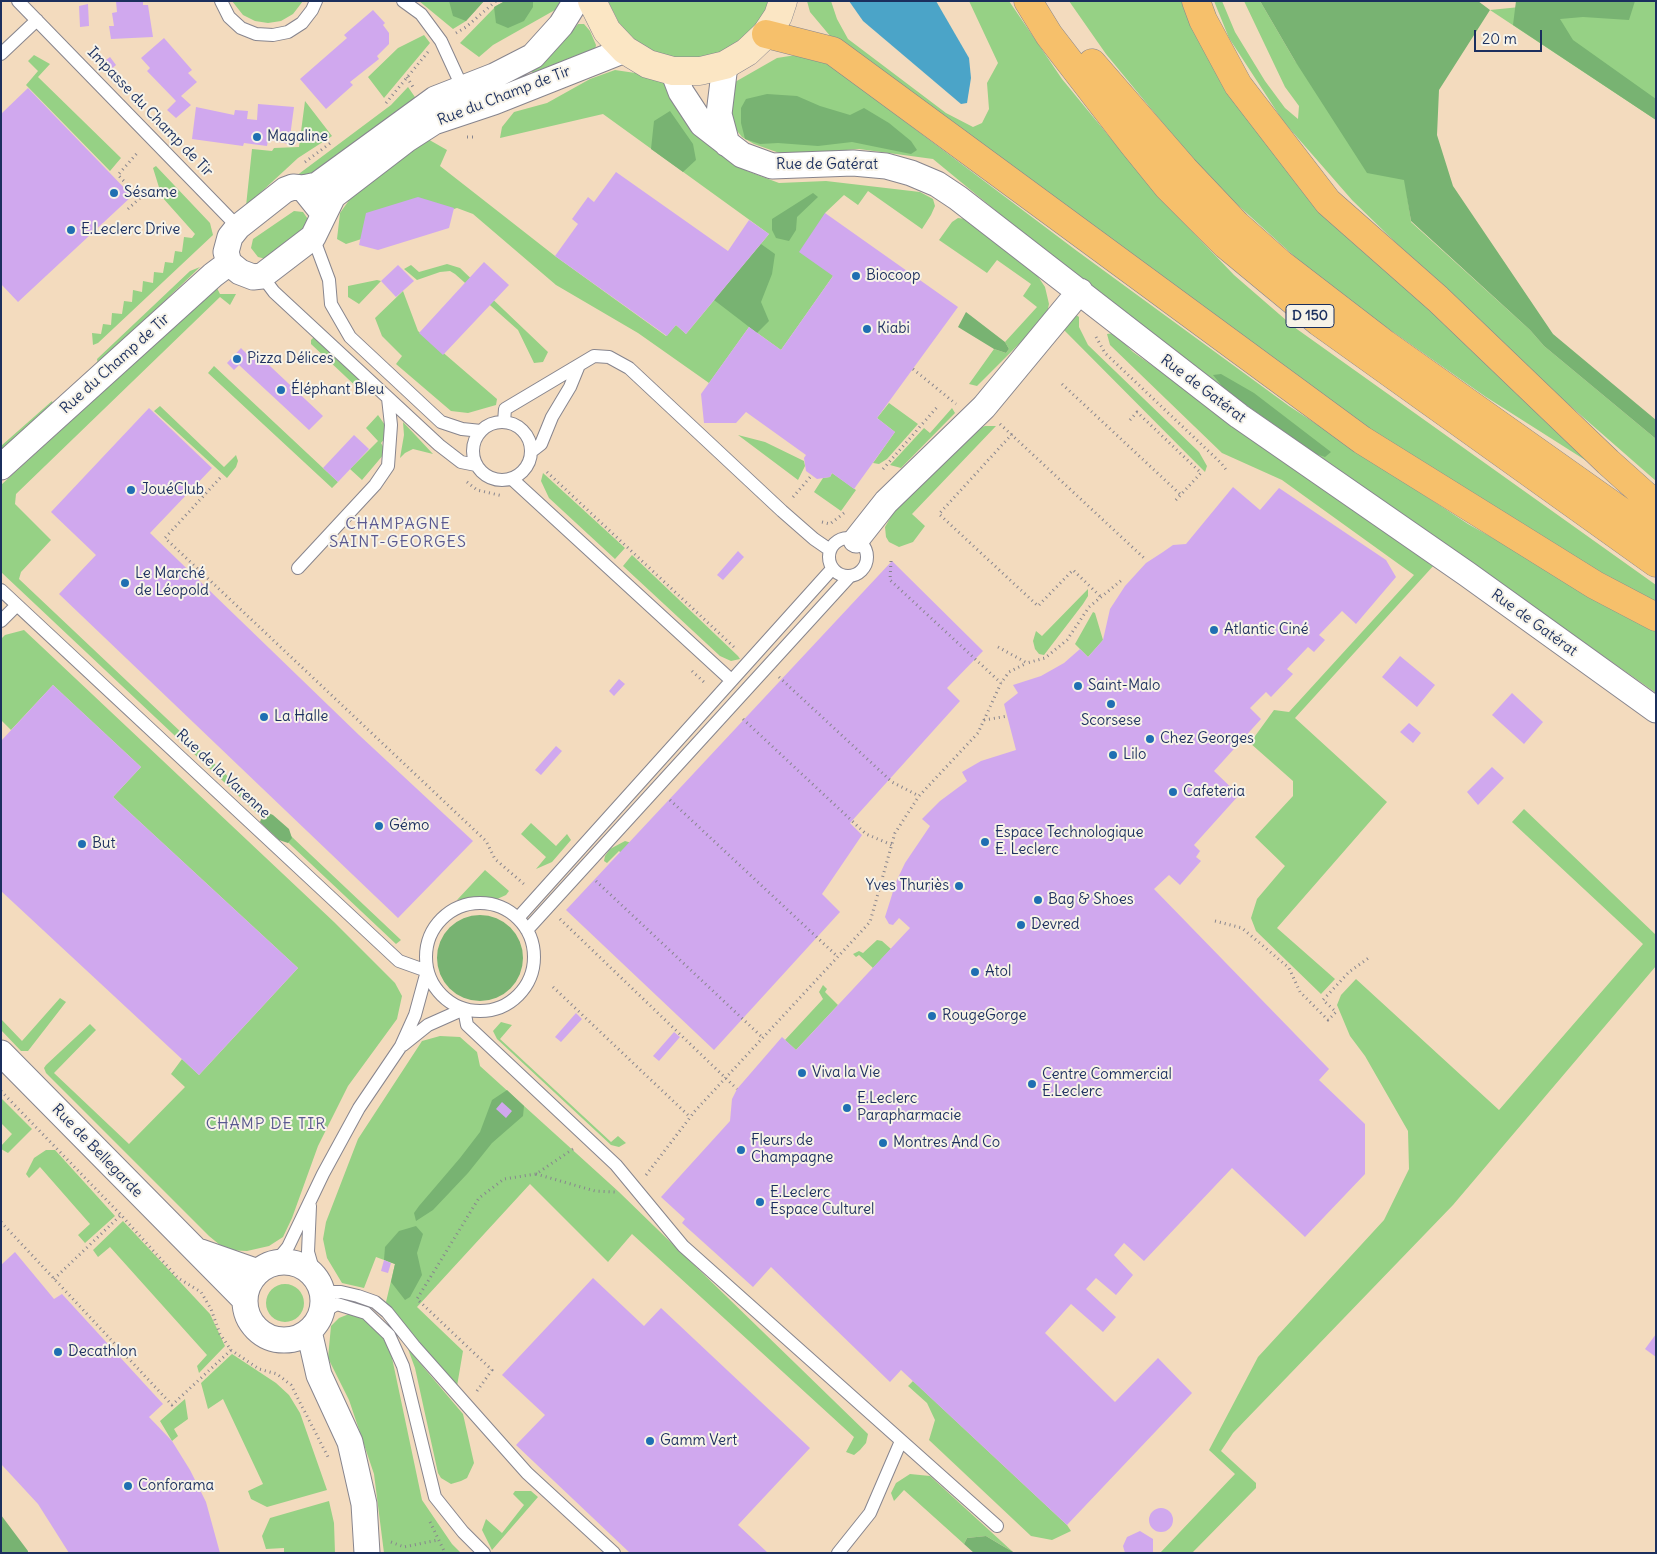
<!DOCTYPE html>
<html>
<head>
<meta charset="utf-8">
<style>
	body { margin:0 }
	#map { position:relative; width:1657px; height:1554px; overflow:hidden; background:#f3dbbe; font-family:Delius,sans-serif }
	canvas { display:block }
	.frame { position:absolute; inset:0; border:2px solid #1b2f5e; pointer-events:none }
	.scale { position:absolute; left:1474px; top:30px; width:68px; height:22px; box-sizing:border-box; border:2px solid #1b2f5e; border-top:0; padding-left:6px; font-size:15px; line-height:18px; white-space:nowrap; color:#1b2f5e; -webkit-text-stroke:4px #f7f3e8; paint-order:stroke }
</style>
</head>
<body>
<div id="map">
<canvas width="1657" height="1554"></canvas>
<div class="frame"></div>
<div class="scale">20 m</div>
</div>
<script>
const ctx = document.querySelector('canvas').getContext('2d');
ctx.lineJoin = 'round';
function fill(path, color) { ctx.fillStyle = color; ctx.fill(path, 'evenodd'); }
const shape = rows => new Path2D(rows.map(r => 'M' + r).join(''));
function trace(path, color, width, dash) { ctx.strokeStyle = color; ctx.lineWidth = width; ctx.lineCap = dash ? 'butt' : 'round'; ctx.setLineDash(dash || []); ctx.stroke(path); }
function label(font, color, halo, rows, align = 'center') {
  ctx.font = font + ' Delius,sans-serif'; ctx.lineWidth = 4; ctx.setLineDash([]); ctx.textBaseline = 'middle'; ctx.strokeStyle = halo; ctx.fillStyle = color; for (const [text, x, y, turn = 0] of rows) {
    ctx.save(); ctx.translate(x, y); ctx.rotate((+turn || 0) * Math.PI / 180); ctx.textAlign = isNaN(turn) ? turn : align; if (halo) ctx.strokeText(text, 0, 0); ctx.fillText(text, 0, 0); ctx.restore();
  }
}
const green = shape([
	[232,1,303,1,293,14,281,21,268,23,255,21,243,15],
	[419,1,484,1,466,21,453,29],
	[505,1,565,1,562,6,493,45,479,57,460,43,496,6],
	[608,1,772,1,769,11,740,45,716,57,689,61,661,56,637,43,619,23],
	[807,1,831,1,837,19,848,39,946,113,973,127,982,123,989,109,987,83,998,63,969,1,1009,1,1062,79,1158,196,1234,275,1294,327,1656,585,1656,605,1412,463,836,43,810,12],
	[1069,1,1185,1,1254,123,1604,472,1486,397,1326,285,1208,178,1106,54],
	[1214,1,1222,1,1235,32,1265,81,1285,108,1298,119,1299,106,1285,87,1244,1,1260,1,1295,61,1405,180,1411,222,1530,330,1544,346,1656,439,1656,481,1504,348,1352,200,1283,121,1229,38],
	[1543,1,1656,1,1656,120,1490,10,1540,5],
	[578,24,584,24,590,31,596,45,595,50,536,79,529,66,570,34],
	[424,35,430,43,384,98,368,77,398,48],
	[34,55,50,64,38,77,121,158,110,171,26,85,38,71,28,61],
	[796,55,826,62,1077,251,1289,406,1468,524,1656,630,1656,693,1142,331,933,159,859,149,785,155,754,144,742,137,733,126,729,96,735,82,777,58],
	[615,70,642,74,666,83,687,120,717,152,747,171,779,183,826,181,920,192,933,199,935,206,931,215,922,229,868,191,858,205,844,195,825,213,833,276,781,350,749,327,709,383,638,333,556,285,473,214,457,208,346,244,337,239,340,213,357,189,426,138,447,150,440,166,555,256,666,336,676,325,686,334,769,234,603,114,500,138,502,127,514,112,547,103,590,79],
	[408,87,417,100,314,178,292,179,391,105],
	[305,101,332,136,298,158,246,206,252,149,272,151,274,148,299,147],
	[156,166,210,223,213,235,98,343,93,345,92,333,101,334,103,324,111,325,112,313,122,314,124,301,132,302,133,290,142,292,143,281,153,283,154,272,163,273,165,262,173,263,175,251,182,252,184,237,192,238,195,234,162,197,153,168],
	[294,211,303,212,312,225,270,260,258,257,251,248,253,239],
	[958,218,966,219,1037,275,1045,287,1049,304,1047,313,1029,334,977,386,969,384,994,349,1006,353,1009,349,1005,342,1037,307,1023,296,1031,284,997,260,987,273,939,240,952,222],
	[447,264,460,268,548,352,543,362,534,363,518,330,455,274,450,271,440,272,417,280,404,269,411,265,419,272],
	[200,267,98,365,97,359,190,271],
	[377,280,381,281,359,304,348,297,348,286],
	[217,288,220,294,236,294,230,305,220,297,16,494,15,504,51,540,21,572,19,579,401,940,396,944,1,572,1,485],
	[403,291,418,331,497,399,496,405,468,413,451,411,396,364,402,356,382,336,375,318],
	[1075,314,1079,317,1079,327,1088,345,1199,452,1207,466,1205,472,1062,328],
	[1114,333,1133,352,1435,564,1295,718,1387,802,1277,928,1335,979,1321,994,1256,931,1251,918,1257,899,1285,866,1255,837,1293,796,1293,781,1250,743,1274,710,1289,712,1414,575,1282,480,1222,453,1110,345,1107,334],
	[314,337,368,384,369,389,362,392,311,344,311,340],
	[214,366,323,468,338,482,332,488,208,373],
	[52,401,53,404,1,454,1,446],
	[889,403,918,424,887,459,879,464,873,463,895,432,877,418],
	[160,406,224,467,236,455,238,461,236,467,227,478,154,411],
	[952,408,955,413,901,468,890,465,924,428,930,433],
	[378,415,385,425,387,436,381,443,385,450,384,454,362,480,350,469,378,441,366,428],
	[403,422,433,454,413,449,405,453,400,458,404,435],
	[985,426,996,426,912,514,925,526,913,542,899,547,889,542,886,537,885,527,893,513,975,430],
	[738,435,765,442,804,461,805,466,798,480],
	[543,473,625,548,615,559,549,498,541,481],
	[832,473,856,490,841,511,814,492,823,478,830,477],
	[632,555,738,656,740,659,731,661,720,656,623,566],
	[1088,589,1088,596,1083,604,1044,655,1039,654,1035,649,1033,641,1036,631,1042,636],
	[1093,612,1095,613,1103,640,1088,657,1075,644],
	[24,630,334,922,395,983,402,996,397,1019,348,1086,318,1146,292,1218,283,1237,269,1246,247,1251,226,1250,209,1236,46,1073,44,1068,46,1065,90,1024,96,1030,54,1073,129,1144,185,1087,171,1074,182,1059,199,1075,298,968,113,797,141,767,53,685,11,730,1,720,1,639,5,635],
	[1524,809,1656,935,1656,966,1453,1205,1233,1433,1221,1451,1256,1483,1256,1488,1192,1553,1160,1553,1235,1474,1209,1450,1258,1357,1384,1220,1409,1169,1408,1131,1365,1056,1350,1036,1337,1005,1341,995,1356,979,1499,1110,1643,944,1512,822],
	[531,823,556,846,567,834,571,840,552,862,536,869,546,857,521,834],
	[625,841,638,845,626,858,619,851,607,863,604,861,605,856,610,849],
	[485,870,509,891,506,895,495,900,478,897,457,900],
	[877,940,882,941,891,949,873,968,859,955,856,957,853,954,859,951,863,953],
	[823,985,827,989,825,992,838,1005,796,1050,785,1040,823,999,819,992],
	[60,998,66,1002,28,1051,21,1051,1,1030,1,1019,22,1041],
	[501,1022,512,1025,500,1039,611,1142,618,1136,626,1143,619,1147,611,1145,497,1039,493,1031],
	[440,1036,460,1037,477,1052,480,1066,619,1192,868,1434,866,1443,860,1450,854,1455,846,1452,854,1437,632,1234,608,1262,530,1184,417,1307,463,1351,457,1386,389,1310,386,1302,395,1264,376,1257,364,1288,342,1283,327,1258,323,1239,326,1222,358,1139,422,1041],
	[1,1098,32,1129,8,1153,1,1149,1,1146,12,1134,1,1123],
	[46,1150,55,1150,115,1216,85,1243,78,1235,90,1224,40,1167,29,1178,26,1174,34,1158],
	[123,1221,210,1314,225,1346,199,1373,197,1366,207,1355,110,1247,98,1257,93,1250],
	'266 1303a19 19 0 1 1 38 0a19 19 0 1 1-38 0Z',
	[349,1314,363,1318,374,1327,383,1338,391,1353,422,1500,452,1544,461,1553,384,1553,374,1474,349,1400,328,1358,331,1326,339,1318],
	[408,1349,463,1414,474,1463,467,1478,461,1481,451,1484,441,1478,438,1473,415,1368],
	[232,1354,276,1383,289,1395,300,1413,327,1490,267,1507,251,1499,248,1491,263,1484,223,1399,208,1409,201,1383],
	[913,1381,1067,1525,1071,1531,1052,1540,1031,1536,929,1440,935,1420,927,1403,908,1386],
	[185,1399,188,1419,174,1429,178,1436,172,1441,160,1421],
	[910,1474,930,1476,1013,1552,986,1536,967,1538,964,1544,904,1490,894,1501,891,1493,896,1483],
	[515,1491,531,1491,538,1497,492,1550,482,1530,486,1519,502,1533,524,1505,513,1494],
	[329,1501,334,1523,335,1553,284,1553,284,1548,266,1549,262,1536,270,1518]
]);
const forest = shape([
	[449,1,484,1,466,21,453,16],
	[505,1,533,1,533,7,524,21,508,28,496,23,494,7],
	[1260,1,1478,1,1490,10,1439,90,1437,135,1453,186,1553,334,1656,420,1656,439,1544,346,1530,330,1411,221,1404,180,1367,173,1295,61],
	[1516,1,1635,1,1629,20,1583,17,1560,19,1573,40,1656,99,1656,120,1513,25],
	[767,94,797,96,820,106,850,115,864,108,889,123,911,141,917,150,911,154,852,142,818,146,778,143,760,144,745,139,741,123,741,108,746,99],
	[670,111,693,144,696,160,683,172,651,149,654,121],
	[813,193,818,197,797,217,796,230,789,241,776,238,772,230,772,219],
	[761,244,775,254,772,274,761,302,769,321,757,333,714,300],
	[966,312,1005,342,1009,349,1006,353,994,349,958,327],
	[1221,374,1254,393,1331,452,1325,457,1316,454,1226,391,1213,375],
	[264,811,273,815,289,829,292,838,288,843,279,840,260,822],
	'437 958a43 43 0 1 1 86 0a43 43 0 1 1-86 0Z',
	[507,1090,524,1106,523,1116,492,1143,468,1173,433,1210,416,1221,414,1213,419,1206,460,1158,480,1132,492,1100],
	[416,1226,423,1234,417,1253,422,1275,410,1297,405,1300,391,1282,395,1264,384,1260,385,1247,399,1231],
	[1,1515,28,1551,28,1553,1,1553],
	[986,1536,1001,1545,1015,1553,974,1553,964,1544,967,1538]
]);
const water = shape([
	[849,1,936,1,969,58,971,78,967,103,961,104,863,21]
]);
const building = shape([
	[116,1,143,1,143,5,148,5,153,37,111,39,109,26,114,26,112,13,117,12],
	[88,4,89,26,80,27,79,6],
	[373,10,385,23,383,25,389,33,389,44,377,56,379,59,350,82,353,85,326,109,300,79,347,38,344,35],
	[164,38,192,70,188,73,197,82,181,96,191,105,176,118,167,110,176,101,147,71,150,68,141,58],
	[110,57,116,65,109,71,102,63],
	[28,88,132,196,18,302,1,284,1,114],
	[258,104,294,107,289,144,268,140,267,146,244,143,243,146,192,139,196,107,234,115,235,110,248,111,247,119,257,120],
	[616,172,728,251,749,220,769,234,686,334,676,325,667,336,555,256,578,224,572,219,588,197,594,202],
	[418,197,454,208,449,228,378,250,359,245,366,213],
	[825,213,958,307,877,418,895,432,854,489,832,473,830,477,817,479,806,471,804,458,806,455,746,412,736,423,704,423,701,394,749,327,781,350,833,276,799,252],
	[484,262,509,285,443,355,419,333],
	[398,265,414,281,396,297,381,281],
	[241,348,248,355,253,350,323,416,309,430,239,365,234,370,227,363],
	[149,408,212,468,150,533,359,735,473,841,398,918,59,594,96,555,51,512],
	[354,435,369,449,338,482,323,468],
	[1233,487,1260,510,1279,488,1386,560,1396,577,1356,624,1342,611,1319,635,1325,640,1314,652,1308,647,1287,669,1293,674,1271,697,1266,692,1250,708,1261,719,1214,771,1239,795,1194,845,1200,851,1196,857,1201,861,1180,885,1169,875,1154,889,1329,1069,1319,1080,1365,1124,1365,1174,1305,1237,1232,1168,1144,1261,1124,1243,1114,1255,1133,1275,1116,1295,1096,1278,1086,1289,1116,1317,1103,1332,1071,1304,1045,1333,1115,1402,1158,1358,1192,1393,1067,1525,901,1370,890,1382,771,1267,753,1287,682,1223,685,1219,661,1197,730,1121,732,1099,737,1089,782,1037,796,1050,910,928,899,918,893,925,889,924,885,917,896,882,905,863,930,826,922,819,940,801,967,781,962,772,981,761,1016,750,1004,704,1018,693,1013,685,1041,676,1064,663,1080,649,1088,657,1103,640,1110,609,1125,586,1146,563,1163,552,1173,545,1186,544],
	[738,551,744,557,723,580,717,575],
	[892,561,983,651,947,688,960,701,850,823,862,835,822,894,840,912,714,1050,566,910],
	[1400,656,1435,685,1417,707,1382,677],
	[619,679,625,684,614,696,609,691],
	[53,685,141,767,113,797,298,968,199,1075,1,891,1,741],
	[1512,693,1543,722,1524,744,1492,715],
	[1409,723,1421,733,1413,743,1400,732],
	[556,746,562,751,541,775,535,770],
	[1492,767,1504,778,1478,805,1467,792],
	[576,1013,582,1019,561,1042,555,1037],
	[674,1032,680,1037,659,1061,653,1056],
	[502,1102,512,1111,506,1118,496,1109],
	[15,1252,54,1299,62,1294,163,1404,149,1417,172,1441,190,1470,206,1502,220,1553,69,1553,38,1504,1,1464,1,1265],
	[384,1260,391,1263,388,1273,381,1271],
	[593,1278,644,1326,661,1308,810,1448,738,1525,768,1553,630,1553,516,1445,545,1415,502,1375],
	[1656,1334,1656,1357,1645,1349],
	'1149 1520a12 12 0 1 1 24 0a12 12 0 1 1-24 0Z',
	[1140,1531,1153,1539,1153,1553,1125,1553,1123,1546,1127,1537]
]);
const path = shape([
	[456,33,466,27,496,1],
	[407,77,413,87],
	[386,103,428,52],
	[467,137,474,137],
	[305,162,332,142],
	[128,209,140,198,118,175,139,151],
	[1096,337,1105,353,1221,463,1227,471],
	[913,369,956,404],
	[1062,384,1181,495],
	[1130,420,1137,412,1201,473,1175,501],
	[1000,424,1144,558],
	[1012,434,939,514,1038,606,1073,570,1101,597],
	[883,469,939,405],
	[547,472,736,649],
	[220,478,165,538,486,841,495,859,525,885],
	[467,482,477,490,503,496],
	[793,497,812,475],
	[822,522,830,524,844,513],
	[891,561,890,580,1001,683],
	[998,647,1027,663,1045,658,1067,640,1089,607,1123,579],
	[692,671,706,684],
	[779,677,892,782,919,796],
	[743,719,866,834,892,845],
	[984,720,1008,716],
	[670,800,838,957],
	[596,881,763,1038],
	[560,919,737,1089],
	[1215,921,1242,928,1289,968,1300,992,1328,1020,1336,1012,1323,1000,1349,972,1370,957],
	[553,987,690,1117],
	[1,1091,121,1215,178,1278,201,1292,211,1309,220,1334,231,1350,259,1369,277,1374,291,1385,328,1457],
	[536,1174,595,1191,615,1192],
	[646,1175,695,1111,870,922,895,833,919,796,978,733,1001,683,1009,672,1027,663],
	[1,1222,172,1405,231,1350],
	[54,1279,121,1215],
	[477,1391,492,1370,417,1299,479,1198,504,1179,536,1174,573,1149],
	[430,1522,445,1553],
	[391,1542,404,1547,438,1540]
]);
const service = shape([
	[18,1,238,227],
	[221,1,229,17,241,28,256,34,273,35,288,32,302,23,312,10,316,1],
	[403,1,421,14,441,41,458,78,461,93],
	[1,54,37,20],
	[313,237,329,280,331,304,350,337,441,422,462,429,481,431],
	[262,276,274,292,439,445,461,462,476,465],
	'473 451a29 29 0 1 1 58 0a29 29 0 1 1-58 0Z',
	[504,422,505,409,594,356,609,357,629,368,782,511,814,539,830,550],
	[532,451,541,444,552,417,570,387,579,365],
	[512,479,731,680],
	'829 557a19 19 0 1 1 38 0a19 19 0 1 1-38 0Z',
	[298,568,375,485,388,466,391,425,388,398],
	[1,590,399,961,427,971,415,1015,401,1046,359,1108,323,1174,288,1247,275,1263],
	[1,621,17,605],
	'426 957a54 54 0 1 1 108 0a54 54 0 1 1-108 0Z',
	[518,918,832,569],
	[527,930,850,576],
	[403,1045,428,1025,464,1009,467,1025,616,1165,683,1246,997,1526],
	[310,1206,308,1252,316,1280],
	[322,1292,341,1292,358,1296,375,1302,387,1312,415,1347,527,1473,614,1553],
	[321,1313,337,1304,366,1313,389,1335,403,1366,435,1497,463,1532,484,1553],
	[838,1553,870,1513,901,1441]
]);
const minor = shape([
	[725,65,719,114,727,144],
	[673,71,681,92,702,124,742,155,772,166,853,163,886,166,911,173,937,184,958,198,1239,416,1467,574,1656,710],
	[303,188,317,185,435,99,494,76,533,56,561,25,576,1],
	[323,213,303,188,293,187,285,190,238,227,230,237,226,252,229,263,240,272,253,277,262,276,313,237,333,196,406,140,434,122,494,102,625,50],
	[1,467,213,275,229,263],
	[856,540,886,502,984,407,1080,291],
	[1,1053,244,1299],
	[201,1252,258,1272],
	'245 1301a39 39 0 1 1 78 0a39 39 0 1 1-78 0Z',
	[309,1331,319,1375,350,1442,364,1504,367,1553]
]);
const secondary = shape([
	[592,1,607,31,625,50,648,64,673,71,700,71,725,65,747,52,766,34,778,16,783,1]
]);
const primary = shape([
	[1028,1,1049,35,1133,144,1167,186,1226,245,1319,322,1656,563],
	[1196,1,1203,20,1238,85,1328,202,1438,299,1608,462,1656,505],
	[766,34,833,51,1362,440,1595,585,1656,617],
	[1092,63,1184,169,1237,225,1281,264,1385,344,1656,536]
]);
const markers = [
	[257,137,5,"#1f6fb2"],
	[114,193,5,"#1f6fb2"],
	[71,230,5,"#1f6fb2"],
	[856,276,5,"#1f6fb2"],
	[867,329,5,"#1f6fb2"],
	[237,359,5,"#1f6fb2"],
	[281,390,5,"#1f6fb2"],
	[131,490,5,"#1f6fb2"],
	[125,583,5,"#1f6fb2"],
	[1214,630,5,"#1f6fb2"],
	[1078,686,5,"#1f6fb2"],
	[1111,704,5,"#1f6fb2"],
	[264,717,5,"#1f6fb2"],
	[1150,739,5,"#1f6fb2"],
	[1113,755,5,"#1f6fb2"],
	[1173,792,5,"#1f6fb2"],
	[379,826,5,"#1f6fb2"],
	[985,842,5,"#1f6fb2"],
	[82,844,5,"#1f6fb2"],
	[959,886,5,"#1f6fb2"],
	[1038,900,5,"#1f6fb2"],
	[1021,925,5,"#1f6fb2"],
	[975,972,5,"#1f6fb2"],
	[932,1016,5,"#1f6fb2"],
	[802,1073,5,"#1f6fb2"],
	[1032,1084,5,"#1f6fb2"],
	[847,1108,5,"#1f6fb2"],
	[883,1143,5,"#1f6fb2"],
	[741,1150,5,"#1f6fb2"],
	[760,1202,5,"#1f6fb2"],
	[58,1352,5,"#1f6fb2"],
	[650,1441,5,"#1f6fb2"],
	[128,1486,5,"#1f6fb2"]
];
const shields = [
	[1310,316,48]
];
const shieldNames = [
	["D 150",1310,316]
];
const streetNames = [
	["Rue du Champ de Tir",504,96,-21],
	["Impasse du Champ de Tir",150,112,46],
	["Rue de Gatérat",827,165],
	["Rue du Champ de Tir",115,364,-42],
	["Rue de Gatérat",1203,389,37],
	["Rue de Gatérat",1534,623,36],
	["Rue de la Varenne",223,774,43],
	["Rue de Bellegarde",97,1151,46]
];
const poiNames = [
	["Magaline",267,137],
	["Sésame",124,193],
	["E.Leclerc Drive",81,230],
	["Biocoop",866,276],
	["Kiabi",877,329],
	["Pizza Délices",247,359],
	["Éléphant Bleu",291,390],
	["JouéClub",141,490],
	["Le Marché",135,574],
	["de Léopold",135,591],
	["Atlantic Ciné",1224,630],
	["Saint-Malo",1088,686],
	["La Halle",274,717],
	["Scorsese",1111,721,"center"],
	["Chez Georges",1160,739],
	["Lilo",1123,755],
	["Cafeteria",1183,792],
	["Gémo",389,826],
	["Espace Technologique",995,833],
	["E. Leclerc",995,850],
	["But",92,844],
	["Yves Thuriès",949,886,"right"],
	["Bag & Shoes",1048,900],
	["Devred",1031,925],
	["Atol",985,972],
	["RougeGorge",942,1016],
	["Viva la Vie",812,1073],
	["Centre Commercial",1042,1075],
	["E.Leclerc",1042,1092],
	["E.Leclerc",857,1099],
	["Parapharmacie",857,1116],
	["Fleurs de",751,1141],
	["Champagne",751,1158],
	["Montres And Co",893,1143],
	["E.Leclerc",770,1193],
	["Espace Culturel",770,1210],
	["Decathlon",68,1352],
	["Gamm Vert",660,1441],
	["Conforama",138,1486]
];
const neighbourhoodNames = [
	["CHAMPAGNE",398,524],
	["SAINT-GEORGES",398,542],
	["CHAMP DE TIR",266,1124]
];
fill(green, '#96d185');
fill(forest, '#78b372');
fill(water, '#4ba4c8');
fill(building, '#d0a8ee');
trace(service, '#87858e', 14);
trace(minor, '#87858e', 27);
trace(secondary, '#87858e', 29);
trace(primary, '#87858e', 29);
trace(path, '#87858e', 3, [1, 4]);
trace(service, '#fff', 12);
trace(minor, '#fff', 25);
trace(secondary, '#fbe6c4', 28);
trace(primary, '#f6c06b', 28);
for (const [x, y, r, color] of markers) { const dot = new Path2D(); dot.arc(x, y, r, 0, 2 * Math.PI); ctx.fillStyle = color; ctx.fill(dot); trace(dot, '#f7f3e8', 2); }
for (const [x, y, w] of shields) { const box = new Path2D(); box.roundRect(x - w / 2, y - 11.5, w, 23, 4); ctx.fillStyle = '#f7f3e8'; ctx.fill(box); trace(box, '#1b2f5e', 1); }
label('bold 14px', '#1b2f5e', null, shieldNames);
label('15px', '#1b2f5e', '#f7f3e8', streetNames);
label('15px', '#1b2f5e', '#f7f3e8', poiNames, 'left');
ctx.letterSpacing = '1px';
label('16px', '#5a5990', '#f7f3e8', neighbourhoodNames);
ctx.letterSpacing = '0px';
</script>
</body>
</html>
